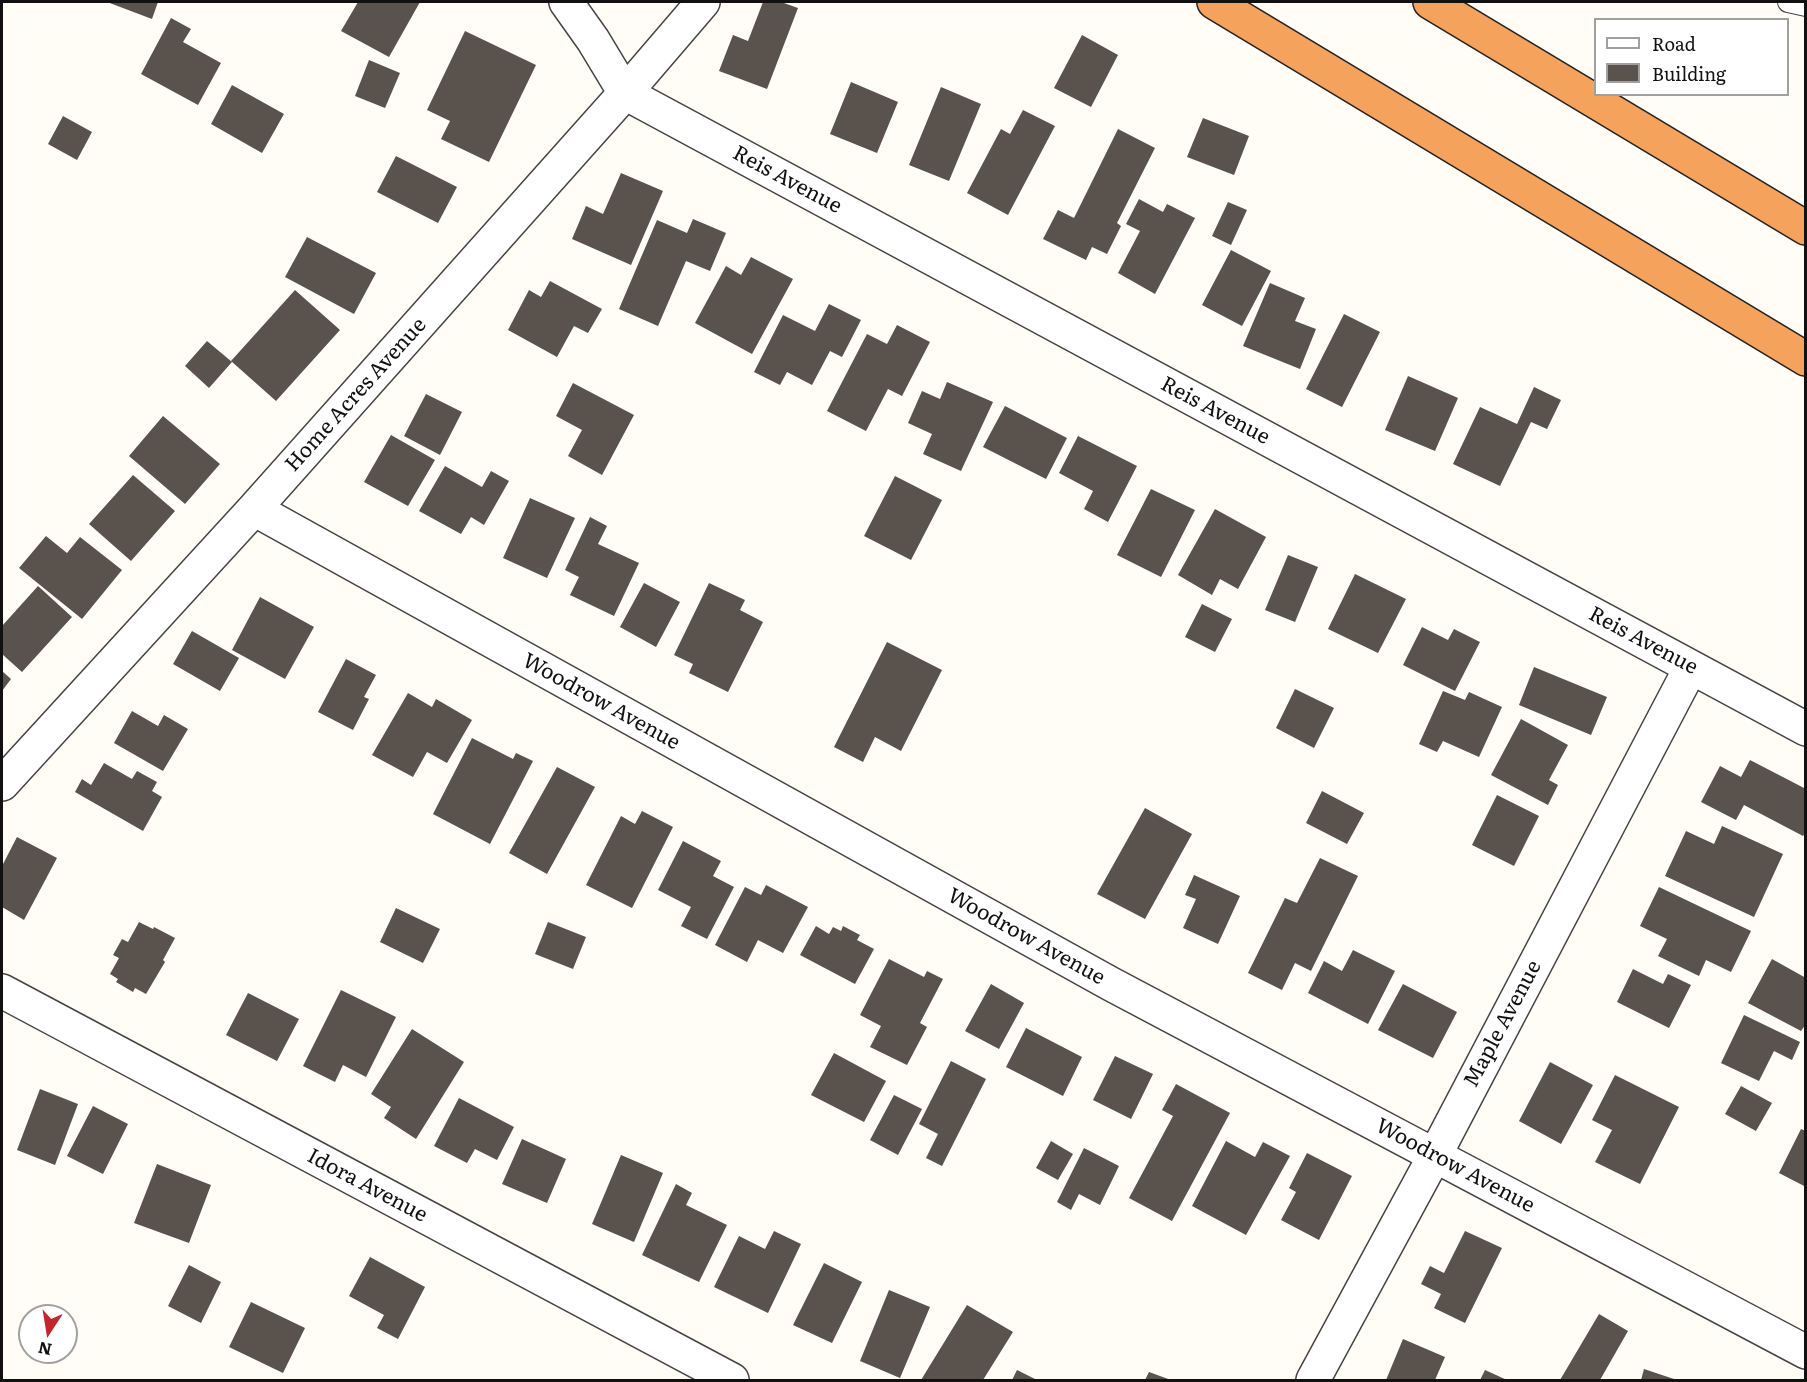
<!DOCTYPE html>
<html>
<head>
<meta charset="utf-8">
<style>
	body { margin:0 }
	#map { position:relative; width:1807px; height:1382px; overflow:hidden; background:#fffdf5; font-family:Literata,serif }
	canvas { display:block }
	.frame { position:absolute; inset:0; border:3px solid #111; pointer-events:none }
	.legend { position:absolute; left:1594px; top:18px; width:195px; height:78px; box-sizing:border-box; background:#fff; border:2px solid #a0a0a0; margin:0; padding:8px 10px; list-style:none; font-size:18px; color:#111 }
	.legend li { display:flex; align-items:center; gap:12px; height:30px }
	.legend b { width:30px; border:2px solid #a0a0a0 }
	.north { position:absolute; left:18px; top:1304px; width:60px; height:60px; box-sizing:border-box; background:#fff; border:2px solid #a0a0a0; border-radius:50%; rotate:192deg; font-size:16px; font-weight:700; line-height:24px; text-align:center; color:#111 }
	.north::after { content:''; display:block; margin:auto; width:21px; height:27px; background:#c4262e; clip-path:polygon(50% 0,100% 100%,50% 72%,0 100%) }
</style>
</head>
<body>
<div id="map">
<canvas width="1807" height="1382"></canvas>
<div class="frame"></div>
<ul class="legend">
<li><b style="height:8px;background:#fff"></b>Road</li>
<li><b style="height:16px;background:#5a524d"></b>Building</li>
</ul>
<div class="north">N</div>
</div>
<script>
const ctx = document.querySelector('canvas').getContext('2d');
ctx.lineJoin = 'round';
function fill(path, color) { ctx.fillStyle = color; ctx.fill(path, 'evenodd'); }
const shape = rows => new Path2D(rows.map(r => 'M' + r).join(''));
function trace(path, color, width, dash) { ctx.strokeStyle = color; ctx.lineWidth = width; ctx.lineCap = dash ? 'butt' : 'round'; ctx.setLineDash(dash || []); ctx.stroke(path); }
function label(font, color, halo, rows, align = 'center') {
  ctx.font = font + ' Literata,serif'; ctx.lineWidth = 6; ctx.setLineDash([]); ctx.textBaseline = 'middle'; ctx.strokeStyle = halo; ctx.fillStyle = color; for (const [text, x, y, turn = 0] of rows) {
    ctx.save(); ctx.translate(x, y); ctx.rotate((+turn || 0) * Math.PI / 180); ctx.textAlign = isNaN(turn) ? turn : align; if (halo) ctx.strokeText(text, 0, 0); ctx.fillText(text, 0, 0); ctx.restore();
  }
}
const building = shape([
	[107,2,158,2,152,19],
	[358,2,420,2,389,57,341,31],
	[763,2,781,2,798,8,767,89,719,71,733,35,748,41],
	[171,18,191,29,183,42,221,63,198,105,141,74],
	[465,31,536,65,489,162,441,139,450,121,427,110],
	[1082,35,1118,55,1091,107,1054,88],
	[369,60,400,73,385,108,355,96],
	[851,82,898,102,877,153,830,134],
	[232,85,284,114,262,153,211,124],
	[941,87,981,104,949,181,909,165],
	[1023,110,1055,126,1008,215,967,193,1001,129,1010,134],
	[63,116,92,132,77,160,48,144],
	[1203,118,1249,136,1234,175,1187,157],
	[1118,129,1155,148,1117,223,1121,226,1107,254,1092,247,1086,260,1043,239,1058,210,1074,218],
	[396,156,457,187,438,223,377,192],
	[621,173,663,191,631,265,572,239,586,206,603,214],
	[1139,199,1163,212,1167,204,1195,218,1155,294,1118,273,1140,231,1126,224],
	[1228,202,1247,210,1231,245,1212,236],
	[693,219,726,233,710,271,686,261,658,326,619,309,657,220,687,233],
	[307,237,376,273,354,314,285,277],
	[1231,250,1271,271,1242,326,1202,305],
	[751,257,793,279,752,354,695,323,726,266,741,275],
	[550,281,602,309,588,333,574,326,557,357,508,330,529,290,541,297],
	[1270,283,1305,298,1295,321,1316,329,1300,369,1243,346],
	[295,290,340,330,276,401,231,361],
	[829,304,861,320,842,357,830,351,812,385,787,372,780,385,754,372,783,315,815,331],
	[1344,314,1380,332,1342,407,1306,389],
	[897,325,930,342,902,396,888,389,866,431,827,411,867,334,887,344],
	[207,341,232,362,209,388,185,366],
	[1408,376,1458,398,1435,451,1385,430],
	[947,382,993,402,961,471,923,454,932,434,908,423,922,391,940,399],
	[573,383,634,415,602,475,568,456,582,430,556,416],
	[1534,387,1561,400,1547,429,1531,422,1500,486,1453,464,1480,407,1517,424],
	[426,394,462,412,440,455,404,436],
	[1005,406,1067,438,1046,479,983,447],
	[163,416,220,464,185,504,129,456],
	[391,435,435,460,408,506,364,482],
	[1078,436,1137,466,1108,522,1084,509,1093,491,1059,473],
	[445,466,482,487,491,471,509,481,484,525,471,517,461,534,419,511],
	[133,475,175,511,131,561,89,524],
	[895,476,942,500,911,560,864,536],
	[1151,489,1195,510,1161,577,1117,555],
	[530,498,575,518,547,578,503,558],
	[1215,509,1266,537,1238,589,1220,579,1212,595,1178,575],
	[590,517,607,526,598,544,639,563,614,616,570,595,579,577,565,570],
	[46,536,67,553,80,537,122,570,82,619,19,568],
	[1288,555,1318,567,1295,622,1265,610],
	[1355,574,1406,599,1378,653,1328,629],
	[644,583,680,602,656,647,620,627],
	[709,583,745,600,740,610,763,622,728,692,689,673,693,664,674,655],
	[38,586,72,617,22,672,2,654,2,626],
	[260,597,314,627,285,679,232,650],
	[1202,604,1232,619,1215,652,1185,637],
	[1422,627,1448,640,1454,629,1480,642,1455,691,1403,665],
	[192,631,239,658,220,691,173,664],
	[887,642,942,670,901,751,875,737,863,762,834,747],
	[346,659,376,675,364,697,369,699,353,730,318,712],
	[1534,667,1607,697,1591,735,1519,705],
	[2,671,11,679,2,691],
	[1295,689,1334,708,1314,748,1276,728],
	[1443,691,1465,700,1469,692,1502,707,1479,757,1443,741,1437,752,1419,744],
	[408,693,432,707,436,699,472,720,447,763,427,752,413,777,372,755],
	[132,711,158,726,164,715,188,729,163,771,114,743],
	[1521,719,1568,745,1549,780,1558,785,1548,805,1491,775],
	[472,738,513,759,516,753,533,761,490,844,433,814],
	[1750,760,1806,789,1806,832,1803,836,1744,805,1736,820,1701,802,1720,766,1741,777],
	[104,763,132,779,137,771,157,782,152,791,162,797,143,831,75,792,82,779,91,785],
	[557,767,595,787,547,874,509,853],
	[1322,791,1364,813,1347,844,1306,823],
	[1497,795,1539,816,1514,866,1472,845],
	[1145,808,1192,834,1145,919,1097,894],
	[642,811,673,827,632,908,586,885,621,816,635,824],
	[1722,826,1783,854,1754,917,1665,876,1686,831,1714,844],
	[17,837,57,858,24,920,2,907,2,866],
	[683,841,721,861,713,876,734,887,707,939,681,926,691,907,658,890],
	[1320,858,1358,876,1311,971,1295,963,1282,990,1248,973,1285,898,1297,903],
	[1194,875,1240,896,1218,944,1183,928,1196,899,1185,895],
	[766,885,808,907,783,953,758,940,747,962,715,945,745,887,761,895],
	[1659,887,1751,931,1731,972,1706,960,1699,976,1658,956,1667,939,1640,926],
	[396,908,440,929,423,963,380,942],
	[139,922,153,929,154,927,175,938,163,960,165,962,146,994,135,988,133,992,116,982,118,979,110,974,119,958,113,955,122,939,128,942],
	[548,922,586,937,573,969,535,954],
	[816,926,829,934,833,927,841,931,843,926,860,935,857,940,874,949,855,984,800,955],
	[1353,950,1395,971,1368,1024,1308,993,1324,961,1342,971],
	[889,959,924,977,927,971,943,979,920,1023,927,1027,907,1065,870,1047,881,1026,860,1015],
	[1772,959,1806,978,1806,1024,1801,1031,1748,1003],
	[1633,969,1663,984,1668,974,1691,985,1669,1028,1617,1002],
	[991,984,1024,1003,999,1049,965,1031],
	[1403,984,1457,1012,1433,1058,1378,1030],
	[341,990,396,1017,366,1077,343,1065,335,1082,303,1066],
	[248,993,299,1019,277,1061,226,1035],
	[1744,1015,1800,1042,1792,1060,1774,1051,1759,1081,1721,1063],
	[1026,1028,1082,1057,1063,1096,1006,1067],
	[412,1029,464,1062,416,1139,384,1118,391,1107,371,1094],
	[834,1053,886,1081,864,1122,811,1095],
	[1115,1056,1153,1074,1131,1119,1093,1100],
	[951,1061,986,1079,942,1166,926,1158,938,1134,919,1124],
	[1550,1062,1593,1085,1561,1144,1519,1121],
	[1615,1075,1679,1107,1640,1184,1595,1162,1612,1130,1592,1120],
	[1176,1084,1230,1113,1172,1221,1129,1198,1173,1116,1162,1110],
	[1741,1086,1772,1103,1756,1131,1725,1114],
	[40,1089,78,1104,55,1165,17,1150],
	[894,1095,922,1109,898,1155,870,1140],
	[459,1098,514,1127,497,1160,475,1149,467,1163,434,1146],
	[93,1106,128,1124,103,1174,67,1156],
	[1801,1129,1806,1131,1806,1187,1779,1173],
	[522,1139,566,1159,547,1203,502,1184],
	[1051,1141,1073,1154,1058,1180,1036,1168],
	[1226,1141,1255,1157,1263,1142,1290,1156,1246,1235,1192,1206],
	[1084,1148,1119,1166,1100,1205,1079,1194,1071,1210,1057,1202],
	[1307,1153,1352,1176,1319,1240,1281,1220,1296,1192,1289,1188],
	[621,1155,663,1173,634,1242,592,1224],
	[157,1164,211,1185,189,1243,134,1223],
	[676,1184,692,1193,686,1205,727,1225,699,1282,642,1255],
	[774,1231,801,1244,768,1313,714,1287,739,1236,765,1249],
	[1465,1231,1502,1248,1465,1323,1434,1308,1441,1294,1421,1284,1430,1266,1444,1273],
	[370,1257,425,1287,398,1339,377,1328,384,1315,349,1296],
	[824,1263,862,1282,832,1343,793,1325],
	[189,1265,221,1282,201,1323,168,1306],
	[889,1290,930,1307,900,1378,860,1361],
	[251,1302,305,1328,283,1373,229,1347],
	[967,1305,1013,1332,983,1380,921,1380],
	[1599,1314,1628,1331,1600,1380,1560,1380],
	[1403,1339,1445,1357,1435,1380,1386,1380],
	[1644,1369,1677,1380,1641,1380],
	[1017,1370,1037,1380,1012,1380],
	[1485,1370,1507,1380,1480,1380],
	[1149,1372,1171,1380,1145,1380]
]);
const lane = shape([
	[1788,2,1806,6]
]);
const street = shape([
	[566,2,593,40,625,93,1806,729],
	[254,509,1111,984,1806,1352],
	[2,784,254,509,625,93,703,2],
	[2,991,732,1380],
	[1313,1380,1435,1155,1691,667]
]);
const highway = shape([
	[1214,2,1806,359],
	[1430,2,1806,228]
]);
const streetNames = [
	["Reis Avenue",787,180,28],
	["Home Acres Avenue",356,395,-48],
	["Reis Avenue",1215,411,28],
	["Reis Avenue",1643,641,28],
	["Woodrow Avenue",601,702,29],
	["Woodrow Avenue",1026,937,29],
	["Maple Avenue",1503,1024,-62],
	["Woodrow Avenue",1455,1166,28],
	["Idora Avenue",367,1186,28]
];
fill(building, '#5a524d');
trace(lane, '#444', 22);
trace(street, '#444', 36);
trace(highway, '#222', 36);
trace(lane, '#fff', 20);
trace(street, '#fff', 33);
trace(highway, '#f5a25d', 33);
label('21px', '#111', '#fff', streetNames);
</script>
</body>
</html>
